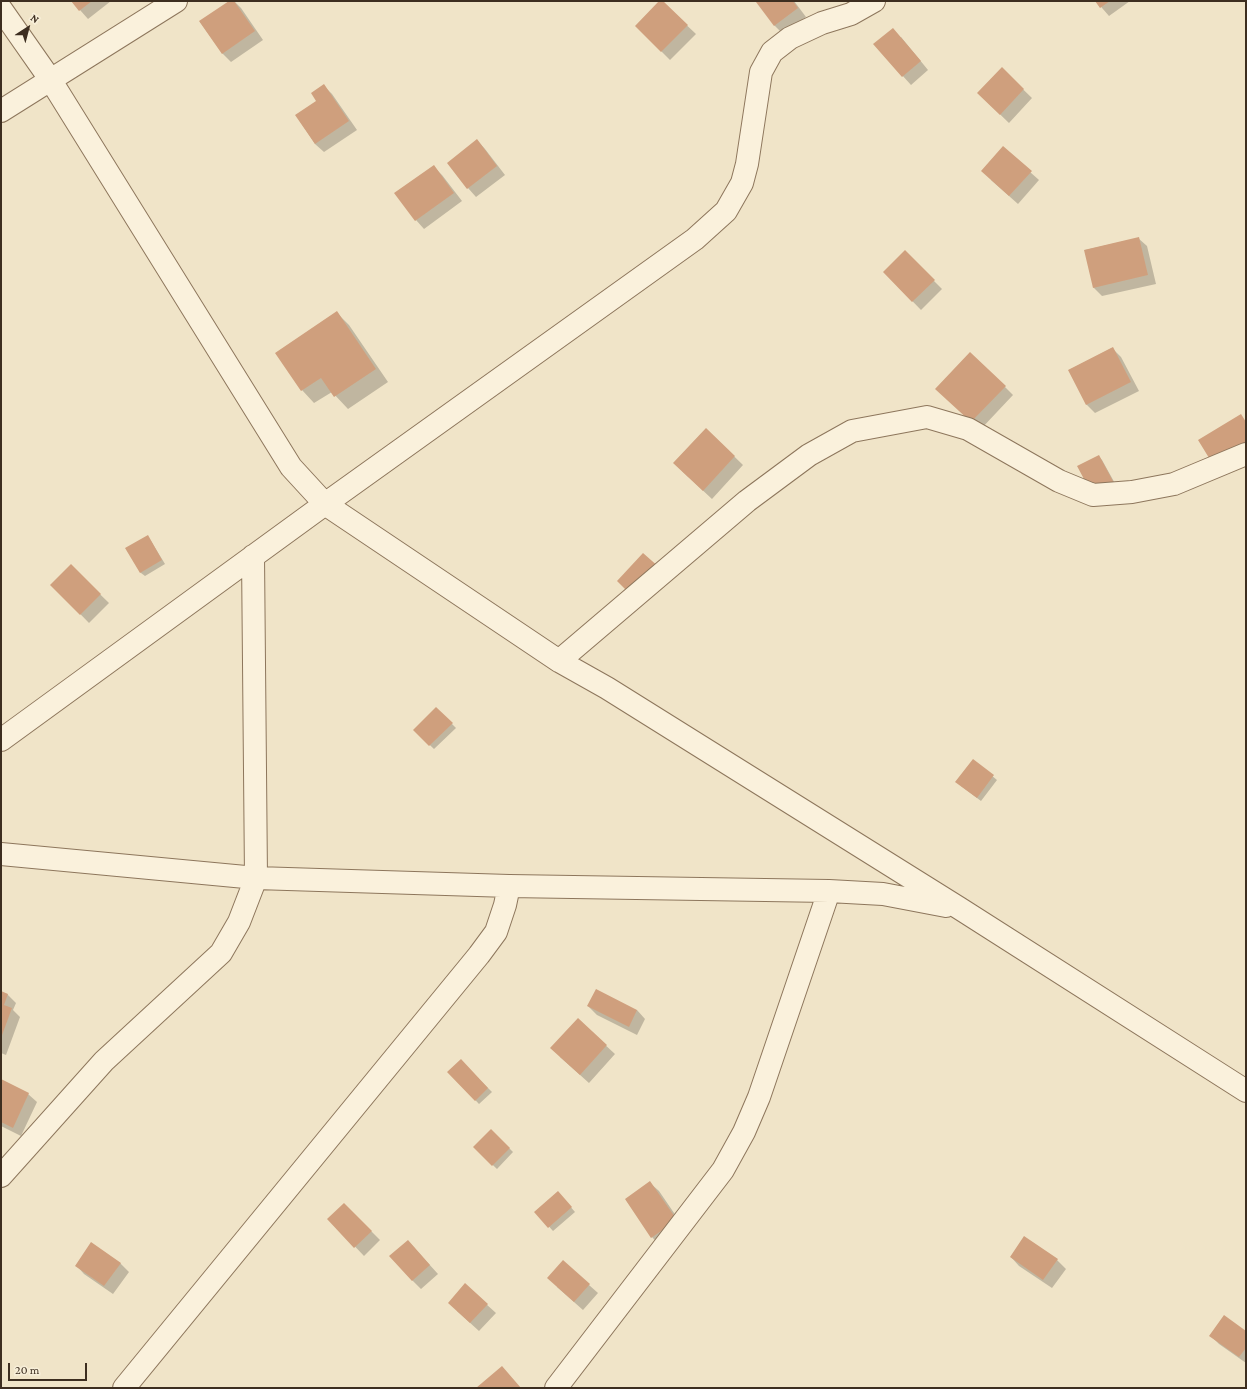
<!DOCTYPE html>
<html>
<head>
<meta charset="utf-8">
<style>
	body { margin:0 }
	#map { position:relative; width:1247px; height:1389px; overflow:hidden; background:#f0e4c8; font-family:"Crimson Pro",serif }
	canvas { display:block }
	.frame { position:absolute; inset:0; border:2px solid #3d2e20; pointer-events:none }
	.north { position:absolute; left:8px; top:8px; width:40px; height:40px; -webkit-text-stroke:3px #f7eed8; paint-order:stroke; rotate:36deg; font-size:11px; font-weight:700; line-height:16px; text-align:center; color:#3d2e20 }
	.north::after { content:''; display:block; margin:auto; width:14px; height:18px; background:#3d2e20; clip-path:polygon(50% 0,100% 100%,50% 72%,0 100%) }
	.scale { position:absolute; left:8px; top:1363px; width:79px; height:18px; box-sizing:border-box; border:2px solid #3d2e20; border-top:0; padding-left:5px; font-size:12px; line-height:14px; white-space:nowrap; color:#3d2e20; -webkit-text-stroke:3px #f7eed8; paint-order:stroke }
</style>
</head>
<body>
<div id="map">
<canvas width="1247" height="1389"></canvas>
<div class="frame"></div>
<div class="north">N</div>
<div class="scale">20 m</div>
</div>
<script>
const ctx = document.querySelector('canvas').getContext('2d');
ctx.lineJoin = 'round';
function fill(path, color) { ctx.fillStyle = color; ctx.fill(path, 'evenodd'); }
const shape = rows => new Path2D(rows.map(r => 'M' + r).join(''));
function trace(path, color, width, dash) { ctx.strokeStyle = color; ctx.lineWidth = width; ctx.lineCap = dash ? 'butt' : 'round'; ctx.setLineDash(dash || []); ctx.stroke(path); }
const shadow = shape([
	[72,1,111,1,88,19],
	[230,1,234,1,241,8,263,40,231,62,223,54,200,22],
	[661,1,696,34,670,60,636,26],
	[759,1,794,1,806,17,783,34,775,26,757,2],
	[1096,1,1130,1,1109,16],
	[901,37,928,70,911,85,874,44],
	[1002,69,1032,98,1009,123,978,93],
	[324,86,332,94,357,130,324,152,315,144,296,115,318,101],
	[477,140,485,149,505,175,476,197,468,188],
	[1003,148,1039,180,1018,204,991,180],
	[433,166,442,175,462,201,424,229,416,220],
	[1138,238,1147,246,1156,284,1102,296,1094,288,1085,250],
	[905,252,942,289,921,310,884,272],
	[336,312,349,325,388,382,348,409,332,392,314,403,302,390],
	[1112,348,1121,357,1139,391,1095,413,1087,405,1069,370],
	[1005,387,1013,395,980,430,945,397],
	[706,429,743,465,712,499,682,471],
	[1098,456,1102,460,1117,487,1097,498],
	[147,537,151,541,165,564,145,576,141,573,127,549],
	[71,566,109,603,89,623,52,585],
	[436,708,456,728,434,749,414,730],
	[973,760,997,780,981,801,961,786],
	[1,992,7,994,16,1003,13,1010,20,1017,6,1055,1,1053],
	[588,1006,637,1010,645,1019,637,1035,597,1015],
	[578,1020,615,1054,589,1083,560,1057],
	[461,1061,492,1092,479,1104,449,1072],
	[1,1080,28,1094,37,1102,21,1136,1,1126],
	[491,1130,513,1152,497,1169,474,1147],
	[650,1183,659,1191,685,1229,660,1246,652,1237,626,1200],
	[562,1197,575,1212,553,1231,536,1212],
	[344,1204,380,1240,364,1256,329,1219],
	[408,1241,438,1274,421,1289,412,1280],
	[1011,1257,1057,1260,1066,1269,1052,1288,1019,1266],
	[120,1263,129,1272,113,1294,84,1274,76,1265],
	[465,1285,496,1313,479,1331,457,1311],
	[589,1285,598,1293,583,1310,557,1287],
	[1246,1332,1246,1363,1219,1344,1211,1336]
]);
const building = shape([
	[71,1,92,1,79,11],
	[229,1,234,1,255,31,222,54,199,21],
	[659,1,663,1,688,25,661,52,635,26],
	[757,1,793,1,798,8,774,26,756,2],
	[1095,1,1110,1,1100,8],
	[893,28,921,61,902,77,873,44],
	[1002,67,1024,89,1000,115,977,93],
	[324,84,349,121,315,144,295,115,316,101,311,93],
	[477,139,497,166,467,189,447,163],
	[1003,146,1032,171,1009,196,981,171],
	[434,165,454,193,415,221,394,193],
	[1139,237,1148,275,1093,288,1084,250],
	[905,250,935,280,912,302,883,272],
	[337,311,376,369,334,397,321,378,301,391,275,353],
	[1113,347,1131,382,1086,405,1068,370],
	[970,352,1006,386,971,422,935,389],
	[1241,414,1246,422,1246,447,1214,466,1198,440],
	[706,428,735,456,703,491,673,463],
	[1099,455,1114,483,1092,494,1077,466],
	[148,535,162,560,140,573,125,548],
	[643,553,660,568,633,597,617,581],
	[71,564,101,594,80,615,50,585],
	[436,707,453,723,429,746,413,730],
	[973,759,994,775,977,798,955,782],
	[596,989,637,1010,629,1027,587,1006],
	[1,991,8,994,4,1005,12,1008,1,1038],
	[578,1018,607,1045,580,1075,550,1048],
	[461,1059,488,1088,475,1101,447,1072],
	[1,1079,29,1093,13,1128,1,1122],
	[491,1129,510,1148,492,1166,473,1147],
	[650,1181,677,1220,651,1238,625,1199],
	[558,1191,572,1207,548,1228,534,1212],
	[344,1203,372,1231,354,1248,327,1219],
	[1024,1236,1058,1259,1043,1280,1010,1257],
	[408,1240,430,1265,412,1281,389,1256],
	[91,1242,121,1263,104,1286,75,1266],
	[563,1260,590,1284,574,1302,547,1278],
	[465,1283,488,1304,470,1323,448,1303],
	[1224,1315,1246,1331,1246,1348,1239,1357,1209,1336],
	[502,1366,521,1388,476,1388]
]);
const minor = shape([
	[1,9,50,79,291,467,325,504,559,661,607,688,959,908,1246,1091],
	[1,111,176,1],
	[559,661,747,501,809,455,852,431,927,417,968,429,1059,481,1093,495,1132,492,1174,484,1246,454],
	[1,740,325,504,695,239,726,211,742,183,747,164,761,72,772,52,790,38,822,23,851,14,874,1],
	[1,854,256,878,509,886,829,891,883,894,946,906],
	[1,1176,104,1061,221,953,239,922,256,878,253,556],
	[124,1388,479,955,496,932,505,905,509,886],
	[556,1388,723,1170,744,1132,759,1097,829,891]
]);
fill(shadow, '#0003');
fill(building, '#cf9f7d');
trace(minor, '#8d765c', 24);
trace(minor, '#faf1dc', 22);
</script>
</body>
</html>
